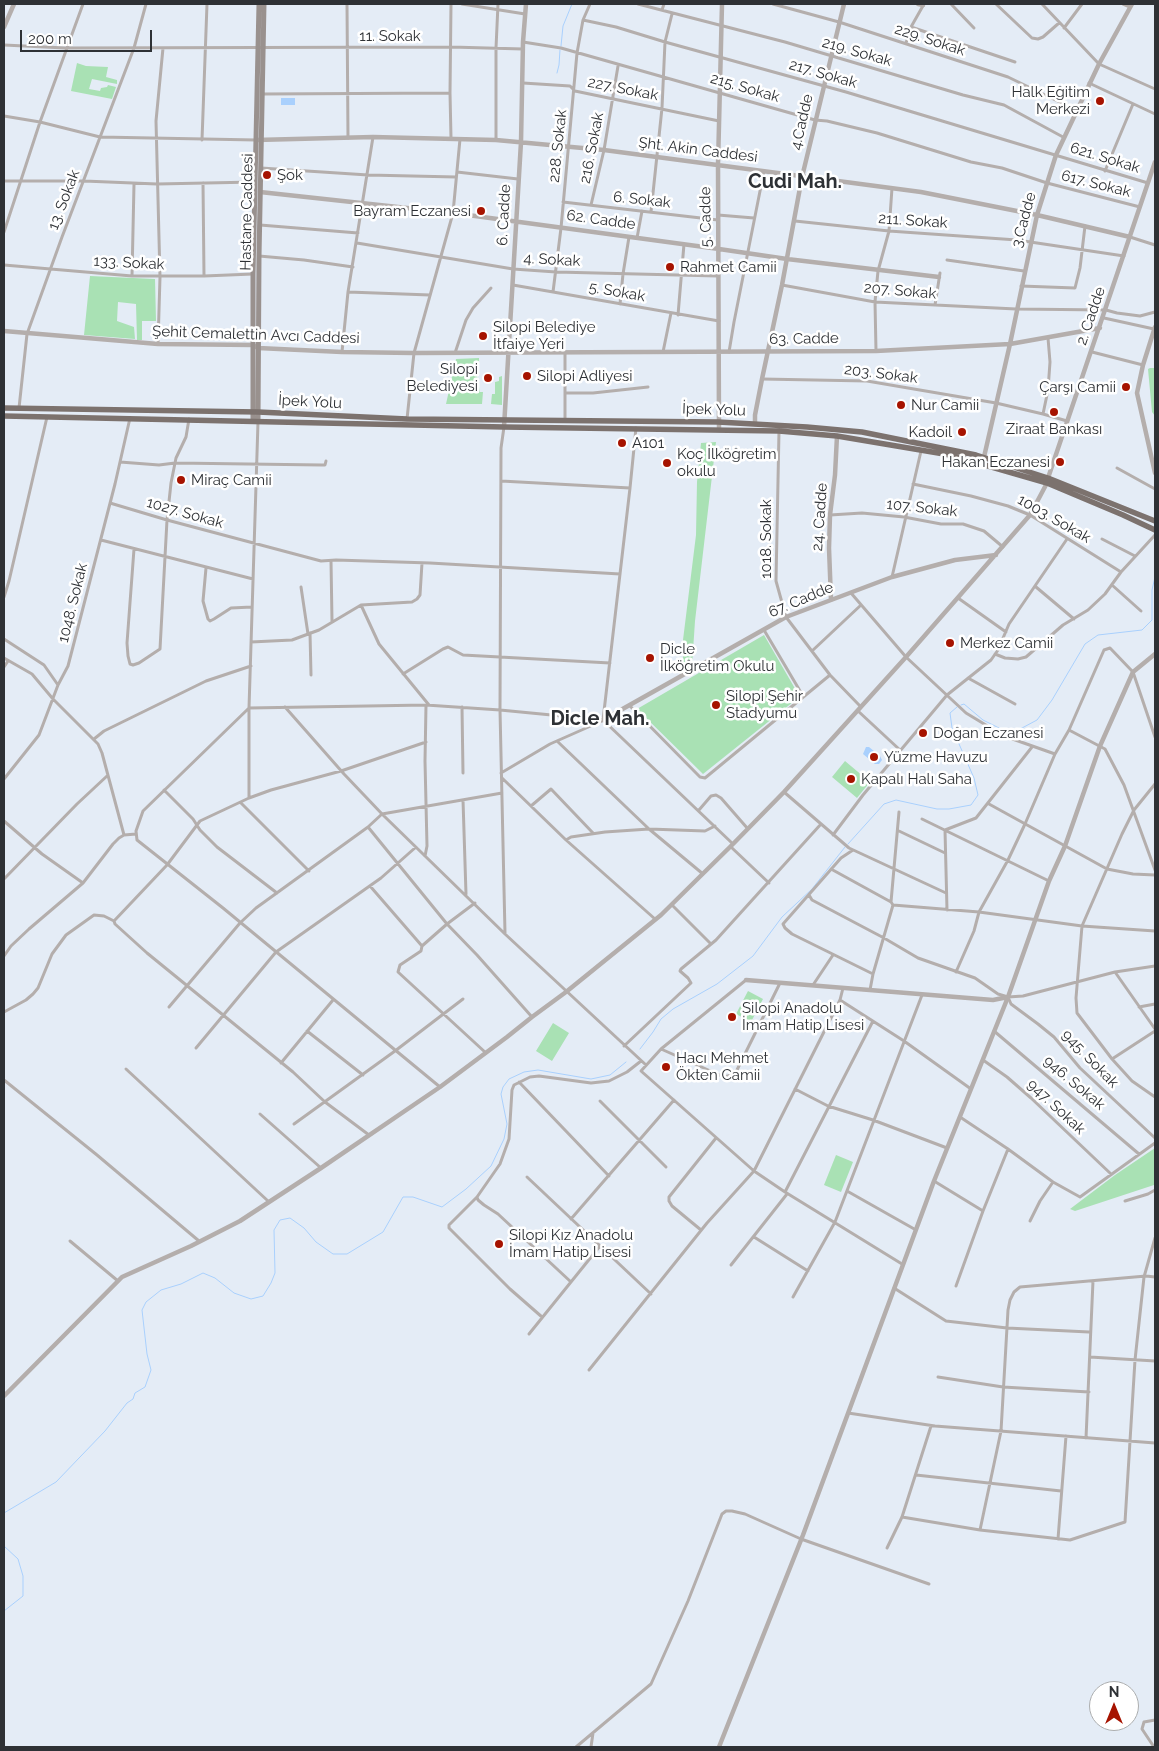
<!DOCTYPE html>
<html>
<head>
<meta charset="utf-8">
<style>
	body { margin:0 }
	#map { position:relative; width:1159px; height:1751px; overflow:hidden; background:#e4ecf6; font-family:Raleway,sans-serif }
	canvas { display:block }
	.frame { position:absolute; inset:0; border:5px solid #2e3135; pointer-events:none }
	.north { position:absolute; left:1089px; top:1681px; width:50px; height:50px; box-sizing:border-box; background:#fff; border:1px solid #abadae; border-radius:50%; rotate:0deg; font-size:14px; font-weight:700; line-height:20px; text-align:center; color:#2e3135 }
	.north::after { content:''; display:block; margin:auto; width:18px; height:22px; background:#a61300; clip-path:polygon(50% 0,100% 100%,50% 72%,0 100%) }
	.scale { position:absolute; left:20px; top:30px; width:132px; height:22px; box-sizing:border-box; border:2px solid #2e3135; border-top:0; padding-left:6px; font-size:15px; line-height:18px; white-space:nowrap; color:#2e3135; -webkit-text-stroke:4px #fff; paint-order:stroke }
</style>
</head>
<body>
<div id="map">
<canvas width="1159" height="1751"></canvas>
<div class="frame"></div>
<div class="north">N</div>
<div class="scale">200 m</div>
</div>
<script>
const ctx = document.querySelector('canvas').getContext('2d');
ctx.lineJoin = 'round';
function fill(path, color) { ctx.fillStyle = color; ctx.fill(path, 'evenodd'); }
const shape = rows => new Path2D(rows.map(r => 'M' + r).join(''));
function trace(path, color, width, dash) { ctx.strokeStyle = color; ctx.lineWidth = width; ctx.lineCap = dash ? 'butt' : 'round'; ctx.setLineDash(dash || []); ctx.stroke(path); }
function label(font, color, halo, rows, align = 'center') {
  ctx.font = font + ' Raleway,sans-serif'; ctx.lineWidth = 5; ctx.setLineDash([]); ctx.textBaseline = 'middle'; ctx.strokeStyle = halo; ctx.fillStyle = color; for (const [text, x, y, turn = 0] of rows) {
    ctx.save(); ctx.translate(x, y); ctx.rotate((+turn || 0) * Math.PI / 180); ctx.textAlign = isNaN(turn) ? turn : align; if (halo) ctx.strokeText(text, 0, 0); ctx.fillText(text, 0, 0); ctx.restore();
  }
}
const green = shape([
	[77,63,86,66,108,67,106,77,117,80,117,84,92,79,89,89,100,91,101,88,107,87,108,85,116,87,112,99,71,91],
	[90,276,155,279,156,321,142,321,142,340,137,340,136,304,118,302,117,321,134,327,135,339,84,335],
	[479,358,479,368,475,369,475,375,477,376,480,392,483,392,482,404,446,404,456,359],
	[1150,368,1155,368,1155,416,1152,412,1148,369],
	[502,376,502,405,491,404,492,394,495,394,495,382,499,381,499,377],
	[716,442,695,621,692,666,683,675,683,640,696,535,697,482,701,443],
	[764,635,797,692,793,702,703,774,637,709],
	[845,761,870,782,857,798,832,777],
	[748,991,763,999,751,1022,736,1014],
	[553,1023,569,1033,552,1061,536,1051],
	[1155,1148,1154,1185,1075,1211,1070,1209,1115,1175],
	[836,1155,853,1162,841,1192,824,1185]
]);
const water = shape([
	[281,98,295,98,295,105,281,105],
	[866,747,869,747,880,756,882,760,879,764,875,764,863,754]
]);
const stream = shape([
	[561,46,563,26,572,4],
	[557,73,559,65,560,50],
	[961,705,964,704,983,720,1005,731,1022,728,1037,720,1052,700,1085,644,1098,635,1142,630,1152,620,1152,590,1155,577],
	[848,844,884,804,896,800,937,809,949,809,971,805,978,795,974,778,952,728,950,713,957,707],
	[640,1049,653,1032,661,1019,673,1009,717,984,753,956,782,917,812,889,845,847],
	[4,1513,56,1482,105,1431,127,1403,133,1399,135,1393,145,1387,151,1370,147,1354,142,1310,146,1302,161,1290,181,1284,203,1273,215,1278,234,1293,251,1299,263,1296,271,1283,275,1273,274,1230,280,1220,290,1218,304,1228,316,1242,333,1254,347,1254,383,1232,403,1197,413,1197,442,1207,466,1189,491,1166,504,1139,507,1124,501,1094,503,1087,509,1079,524,1072,538,1070,591,1079,610,1075,626,1062],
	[4,1546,18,1559,23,1576,23,1596,4,1611]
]);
const minor = shape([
	[347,4,348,138],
	[451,4,450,93,451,138],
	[462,4,525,14],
	[638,4,785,42,963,95,1004,105,1063,137],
	[773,4,839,22,1008,77,1076,110],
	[951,4,974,28],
	[996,4,1032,38,1038,39,1043,37,1059,23],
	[1042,4,1099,64,1155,89],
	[1123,4,1130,7],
	[662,10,664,4],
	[583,20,616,27,665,42,846,92,1148,183],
	[911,27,1015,62],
	[1064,28,1082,4],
	[523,42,561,48,815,120,827,121,877,133,971,162,1002,168,1047,183,1140,207],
	[906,43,911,27,924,4],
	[4,45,65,48,451,47,523,49],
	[523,83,570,86,575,91,719,121],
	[1089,83,1155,114],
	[262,94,450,93],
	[4,116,40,122,100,137,256,140],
	[202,140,207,4],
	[496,140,496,48,498,4],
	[261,168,368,175,456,177],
	[1105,171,1133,104],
	[457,172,518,179],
	[4,181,84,181,157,184,255,182],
	[203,183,204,276],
	[563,202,718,220],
	[591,205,604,150,618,66],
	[651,212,662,108,665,42,672,14],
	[718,215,754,218],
	[795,221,889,231,1017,240,1124,256],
	[260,225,358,233],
	[4,232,40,122,83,4],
	[1130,237,1155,245],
	[637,238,642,211],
	[357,243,513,269,556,272,718,276],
	[259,256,304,260,353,267],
	[947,260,1024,271],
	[4,265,132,276,204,276,253,274],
	[132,276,134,184],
	[513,285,719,321],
	[782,285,875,302,1016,309,1106,310,1117,313,1140,316,1155,312],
	[1021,286,1075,288,1080,268,1085,226],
	[348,292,430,295],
	[553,292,561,228,577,53,583,20,590,4],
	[620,304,623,274,629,237],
	[935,305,940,273],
	[678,315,684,244],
	[1104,318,1154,329],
	[158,344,160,277,156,121,163,48],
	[876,351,875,302,878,271,889,231,892,188],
	[342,352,348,292,373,137],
	[663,352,671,313],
	[729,352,734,322,764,171],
	[1092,352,1143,365],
	[455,353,466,320,473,308,491,288],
	[762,379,867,381,996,403,1043,414,1067,421],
	[565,393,593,393,648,387],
	[19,408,27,334,62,237,134,48,146,4],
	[1043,414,1048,390,1050,362,1048,338],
	[407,419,414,353,453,213,460,139],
	[565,420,565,352],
	[504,427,501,448,500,710,505,933],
	[779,431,776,581,786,617,830,675,861,707],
	[120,462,159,465,175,463,322,465,325,465,326,461],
	[1117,468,1155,489],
	[501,481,630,488],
	[913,484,971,496,1008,506,1030,515,1121,572],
	[110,503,167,520,321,561,336,560,430,563,620,574],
	[830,515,862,513,904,517,941,524,963,524,984,531,1003,547],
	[1102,539,1135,556],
	[101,540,253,579],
	[134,549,127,643,128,656,130,664,133,665,139,663,160,649,167,520,171,483,176,458,186,437,189,419],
	[331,561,332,621],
	[206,568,203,601,208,619,210,621,214,619,231,608,252,607],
	[892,577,921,451],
	[1112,585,1141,611],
	[301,587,308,634],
	[1036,587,1074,619],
	[851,593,906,657,966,713,1004,736,1055,754],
	[4,597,9,581,47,417],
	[958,598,1006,632],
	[361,605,379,644,429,705],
	[764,630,803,696],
	[310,633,311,675],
	[4,639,44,665,58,685],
	[251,642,292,640,319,630,361,605,412,602,417,599,420,595,422,563],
	[812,651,861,605],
	[995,654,1005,658,1018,659,1026,657,1063,625,1088,610,1105,594,1121,572,1155,535],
	[4,658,32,674,53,699,98,744,102,753,124,835],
	[4,667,8,661],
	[403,674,443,649,448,647,463,655,610,663],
	[968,678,1015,704],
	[630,706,700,777,705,778,830,675],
	[285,707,344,774,383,815,505,934,646,1065],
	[462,707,463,773],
	[858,711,900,750],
	[603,720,630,488,636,428],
	[1069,730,1105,749,1124,785,1155,870],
	[94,739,104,731,206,681,251,666],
	[557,741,649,829,703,874],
	[501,773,550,744,602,721],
	[502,778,566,840,655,919],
	[4,779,39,735,58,685,68,666,115,484,130,418],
	[1155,784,1134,810,1122,834,1082,926,1076,998,1077,1013,1112,1059,1132,1081,1155,1097],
	[164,790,193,819,200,830,217,847,277,893],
	[784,792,849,848,946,893],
	[249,798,249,708,258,422],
	[463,800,466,894],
	[241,803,309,871],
	[989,804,1107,869,1133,874,1155,875],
	[531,806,551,789,593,833],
	[699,810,711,796,716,795,721,798,748,829],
	[922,819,1049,881],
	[4,821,42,854,83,883],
	[368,827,447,924,477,955,532,1017],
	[899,831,945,853],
	[833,835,863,795,947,695,991,660,998,650,1009,624,1067,539],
	[566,840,571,837,605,832,649,829,705,831,715,826],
	[731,847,769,883],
	[853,850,841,858,783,924,785,928,792,934,873,974],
	[425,856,427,846,425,761,426,705],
	[831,869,891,902],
	[4,879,77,804,107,776],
	[370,886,422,946,421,951,400,965,398,972,486,1053],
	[809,895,812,900,884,938,918,958,975,978,998,994,1008,997,1023,996,1115,972,1155,966],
	[672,905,711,944],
	[893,905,979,912,1082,926,1155,931],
	[947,910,945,830,976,818,1032,747],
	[114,921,167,865,200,821,249,798,271,790,341,771,426,742],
	[422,946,447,924,475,903],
	[4,956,11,946,29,929,83,883,113,844,119,838,124,835,136,834],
	[956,972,974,931,979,912,1008,860,1025,824,1055,754,1069,730,1104,650,1110,648,1133,672,1155,737],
	[1115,972,1155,1029],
	[746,980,661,1049,641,1071,754,1171,785,1192,902,1264],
	[813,985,833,955],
	[870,990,873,974,893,905,891,902,899,812],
	[1008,997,1011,1004,1038,1024,1054,1037,1080,1068,1155,1138],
	[840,1000,904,1041,971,1089],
	[169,1007,240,923,256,908,368,827,382,814,502,793],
	[1139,1007,1155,1004],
	[4,1012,26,1000,33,994,38,988,52,954,66,935,94,915,104,916,114,921,115,924,147,953,293,1072,325,1102,369,1135],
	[307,1031,363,1075],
	[994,1031,1139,1154],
	[624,1046,691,983,688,978,680,971,681,969,716,940,821,824],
	[196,1048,276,952,381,878,416,847],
	[661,1049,724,1077,735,1074,780,983],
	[1112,1059,1155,1031],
	[983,1060,1007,1077,1031,1098,1111,1174],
	[281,1063,333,1000],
	[126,1069,268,1201],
	[4,1080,97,1155,199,1241],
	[519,1082,609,1176],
	[440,1087,223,908,137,840,136,831,143,811,249,708,426,705,500,710,603,720,733,844],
	[795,1089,828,1106,873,1120,947,1148],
	[600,1101,666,1167],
	[260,1114,321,1168],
	[960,1117,1008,1149,1053,1182,1080,1197,1155,1143],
	[294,1124,395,1051,463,999],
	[527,1177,651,1294],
	[934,1181,983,1211],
	[847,1191,916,1230],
	[785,1192,873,1021],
	[477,1197,449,1225,449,1228,510,1289,542,1317],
	[1125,1201,1148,1194,1155,1190],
	[571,1219,674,1100],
	[1030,1221,1040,1201,1053,1182],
	[701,1230,672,1206,669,1201,669,1197,716,1138],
	[754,1237,808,1271],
	[70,1241,118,1281],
	[731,1265,787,1194],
	[571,1282,498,1214,484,1205,478,1200,477,1197,500,1164,509,1139,512,1090,514,1085,530,1077,539,1076,591,1083,609,1081,627,1072,641,1061],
	[956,1286,983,1211,1008,1149],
	[894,1288,946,1321,1007,1328,1089,1332],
	[793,1297,835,1222,922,995],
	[529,1334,600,1246],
	[1090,1357,1155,1361],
	[589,1370,707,1223,754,1171,840,1000,843,988],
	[938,1377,1003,1387,1089,1392],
	[848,1413,935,1426,1155,1443],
	[1086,1438,1093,1281],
	[916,1475,1061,1491],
	[902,1517,980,1530,1070,1540,1125,1522,1135,1360,1144,1277,1155,1238],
	[980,1530,1001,1431,1008,1310,1010,1300,1014,1292,1020,1287,1146,1276,1155,1277],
	[1058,1539,1066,1436],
	[887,1548,902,1517,931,1426],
	[576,1747,651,1684,688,1601,722,1514,726,1511,732,1511,745,1514,801,1539,929,1584],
	[591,1747,593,1733],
	[1154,1747,1142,1729,1144,1722,1155,1720]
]);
const tertiary = shape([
	[918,4,923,5],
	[4,27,14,4],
	[256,140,373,137,496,140,604,150,921,192,1037,215,1130,237],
	[260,192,453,213,719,249,787,259,939,277],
	[1155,327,1143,365,1137,393,1155,473],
	[4,331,158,344,253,345,258,348,342,352,414,353,876,351,1010,344,1100,328],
	[755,424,755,415,762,379,782,285,802,177,844,4],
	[504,427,521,142,523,42,526,4],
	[719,430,718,165,722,4],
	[984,457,1010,344,1037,215,1056,155,1099,64,1132,4],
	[1048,478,1155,162],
	[831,600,829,548,830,515,835,475,837,436],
	[603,720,786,617,892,577,955,560,996,555],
	[746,980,993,1000,1008,997],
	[4,1396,122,1277,191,1246,240,1221,321,1168,440,1087,507,1037,532,1017,566,992,661,915,733,844,784,792,906,657,1030,515,1047,483],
	[719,1747,803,1535,934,1181,1008,997,1049,881,1065,846,1100,746,1133,672,1155,654]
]);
const secondary = shape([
	[253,420,253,274,259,4],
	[258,420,259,256,264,4]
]);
const trunk = shape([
	[4,408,258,412,407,419,718,422,807,427,862,432,976,455,1048,478,1155,521],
	[4,416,504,427,779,431,837,436,950,455,1047,483,1123,515,1155,530]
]);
const markers = [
	[1100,101,5,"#a61300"],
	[267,175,5,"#a61300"],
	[481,211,5,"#a61300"],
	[670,267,5,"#a61300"],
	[483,336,5,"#a61300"],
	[527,376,5,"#a61300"],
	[488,378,5,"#a61300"],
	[1126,387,5,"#a61300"],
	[901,405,5,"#a61300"],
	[1054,412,5,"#a61300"],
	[962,432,5,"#a61300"],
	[622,443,5,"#a61300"],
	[1060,462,5,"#a61300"],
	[667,463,5,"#a61300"],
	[181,480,5,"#a61300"],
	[950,643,5,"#a61300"],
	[650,658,5,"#a61300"],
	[716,705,5,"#a61300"],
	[923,733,5,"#a61300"],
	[874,757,5,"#a61300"],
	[851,779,5,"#a61300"],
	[732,1017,5,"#a61300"],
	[666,1067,5,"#a61300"],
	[499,1244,5,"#a61300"]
];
const streetNames = [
	["11. Sokak",390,36],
	["229. Sokak",930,40,18],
	["219. Sokak",857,52,16],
	["217. Sokak",823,74,16],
	["215. Sokak",745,88,16],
	["227. Sokak",623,89,11],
	["4.Cadde",802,122,-77],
	["228. Sokak",558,146,-84],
	["216. Sokak",592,148,-79],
	["Şht. Akin Caddesi",698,150,7],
	["621. Sokak",1105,158,17],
	["617. Sokak",1096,184,14],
	["13. Sokak",64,200,-69],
	["6. Sokak",642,200,6],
	["Hastane Caddesi",247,212,-89],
	["6. Cadde",504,215,-87],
	["5. Cadde",706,217,-91],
	["62. Cadde",601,220,8],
	["3.Cadde",1024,220,-75],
	["211. Sokak",913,221,4],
	["4. Sokak",552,260,3],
	["133. Sokak",129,263,3],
	["207. Sokak",900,291,5],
	["5. Sokak",617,292,10],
	["2. Cadde",1091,316,-71],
	["Şehit Cemalettin Avcı Caddesi",256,335,2],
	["63. Cadde",804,339,-1],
	["203. Sokak",881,374,7],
	["İpek Yolu",310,402,3],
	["İpek Yolu",714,410,2],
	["107. Sokak",922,508,6],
	["1027. Sokak",185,513,16],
	["24. Cadde",820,517,-86],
	["1003. Sokak",1054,519,30],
	["1018. Sokak",766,539,-90],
	["67. Cadde",801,600,-23],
	["1048. Sokak",73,603,-76],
	["945. Sokak",1090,1059,46],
	["946. Sokak",1074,1083,40],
	["947. Sokak",1056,1107,43]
];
const poiNames = [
	["Halk Eğitim",1090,92,"right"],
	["Merkezi",1090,109,"right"],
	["Şok",277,175],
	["Bayram Eczanesi",471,211,"right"],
	["Rahmet Camii",680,267],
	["Silopi Belediye",493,327],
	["İtfaiye Yeri",493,344],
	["Silopi",478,369,"right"],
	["Belediyesi",478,386,"right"],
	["Silopi Adliyesi",537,376],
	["Çarşı Camii",1116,387,"right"],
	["Nur Camii",911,405],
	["Ziraat Bankası",1054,429,"center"],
	["Kadoil",952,432,"right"],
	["A101",632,443],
	["Koç İlköğretim",677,454],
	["okulu",677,471],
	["Hakan Eczanesi",1050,462,"right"],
	["Miraç Camii",191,480],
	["Merkez Camii",960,643],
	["Dicle",660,649],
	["İlköğretim Okulu",660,666],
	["Silopi Şehir",726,696],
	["Stadyumu",726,713],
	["Doğan Eczanesi",933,733],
	["Yüzme Havuzu",884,757],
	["Kapalı Halı Saha",861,779],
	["Silopi Anadolu",742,1008],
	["İmam Hatip Lisesi",742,1025],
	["Hacı Mehmet",676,1058],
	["Ökten Camii",676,1075],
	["Silopi Kız Anadolu",509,1235],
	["İmam Hatip Lisesi",509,1252]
];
const districtNames = [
	["Cudi Mah.",795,182],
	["Dicle Mah.",600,719]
];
fill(green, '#a9e1b4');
fill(water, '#a9d0fd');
trace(stream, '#a9d0fd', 1);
trace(minor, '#b4aeac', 3);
trace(tertiary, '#b4aeac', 4.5);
trace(secondary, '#99918e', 5);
trace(trunk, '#7c726e', 5.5);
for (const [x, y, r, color] of markers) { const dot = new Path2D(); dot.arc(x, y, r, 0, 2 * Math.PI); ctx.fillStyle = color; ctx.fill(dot); trace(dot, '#fff', 2); }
label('15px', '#2e3135', '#fff', streetNames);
label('15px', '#2e3135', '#fff', poiNames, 'left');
label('bold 20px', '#2e3135', '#fff', districtNames);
</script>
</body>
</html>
